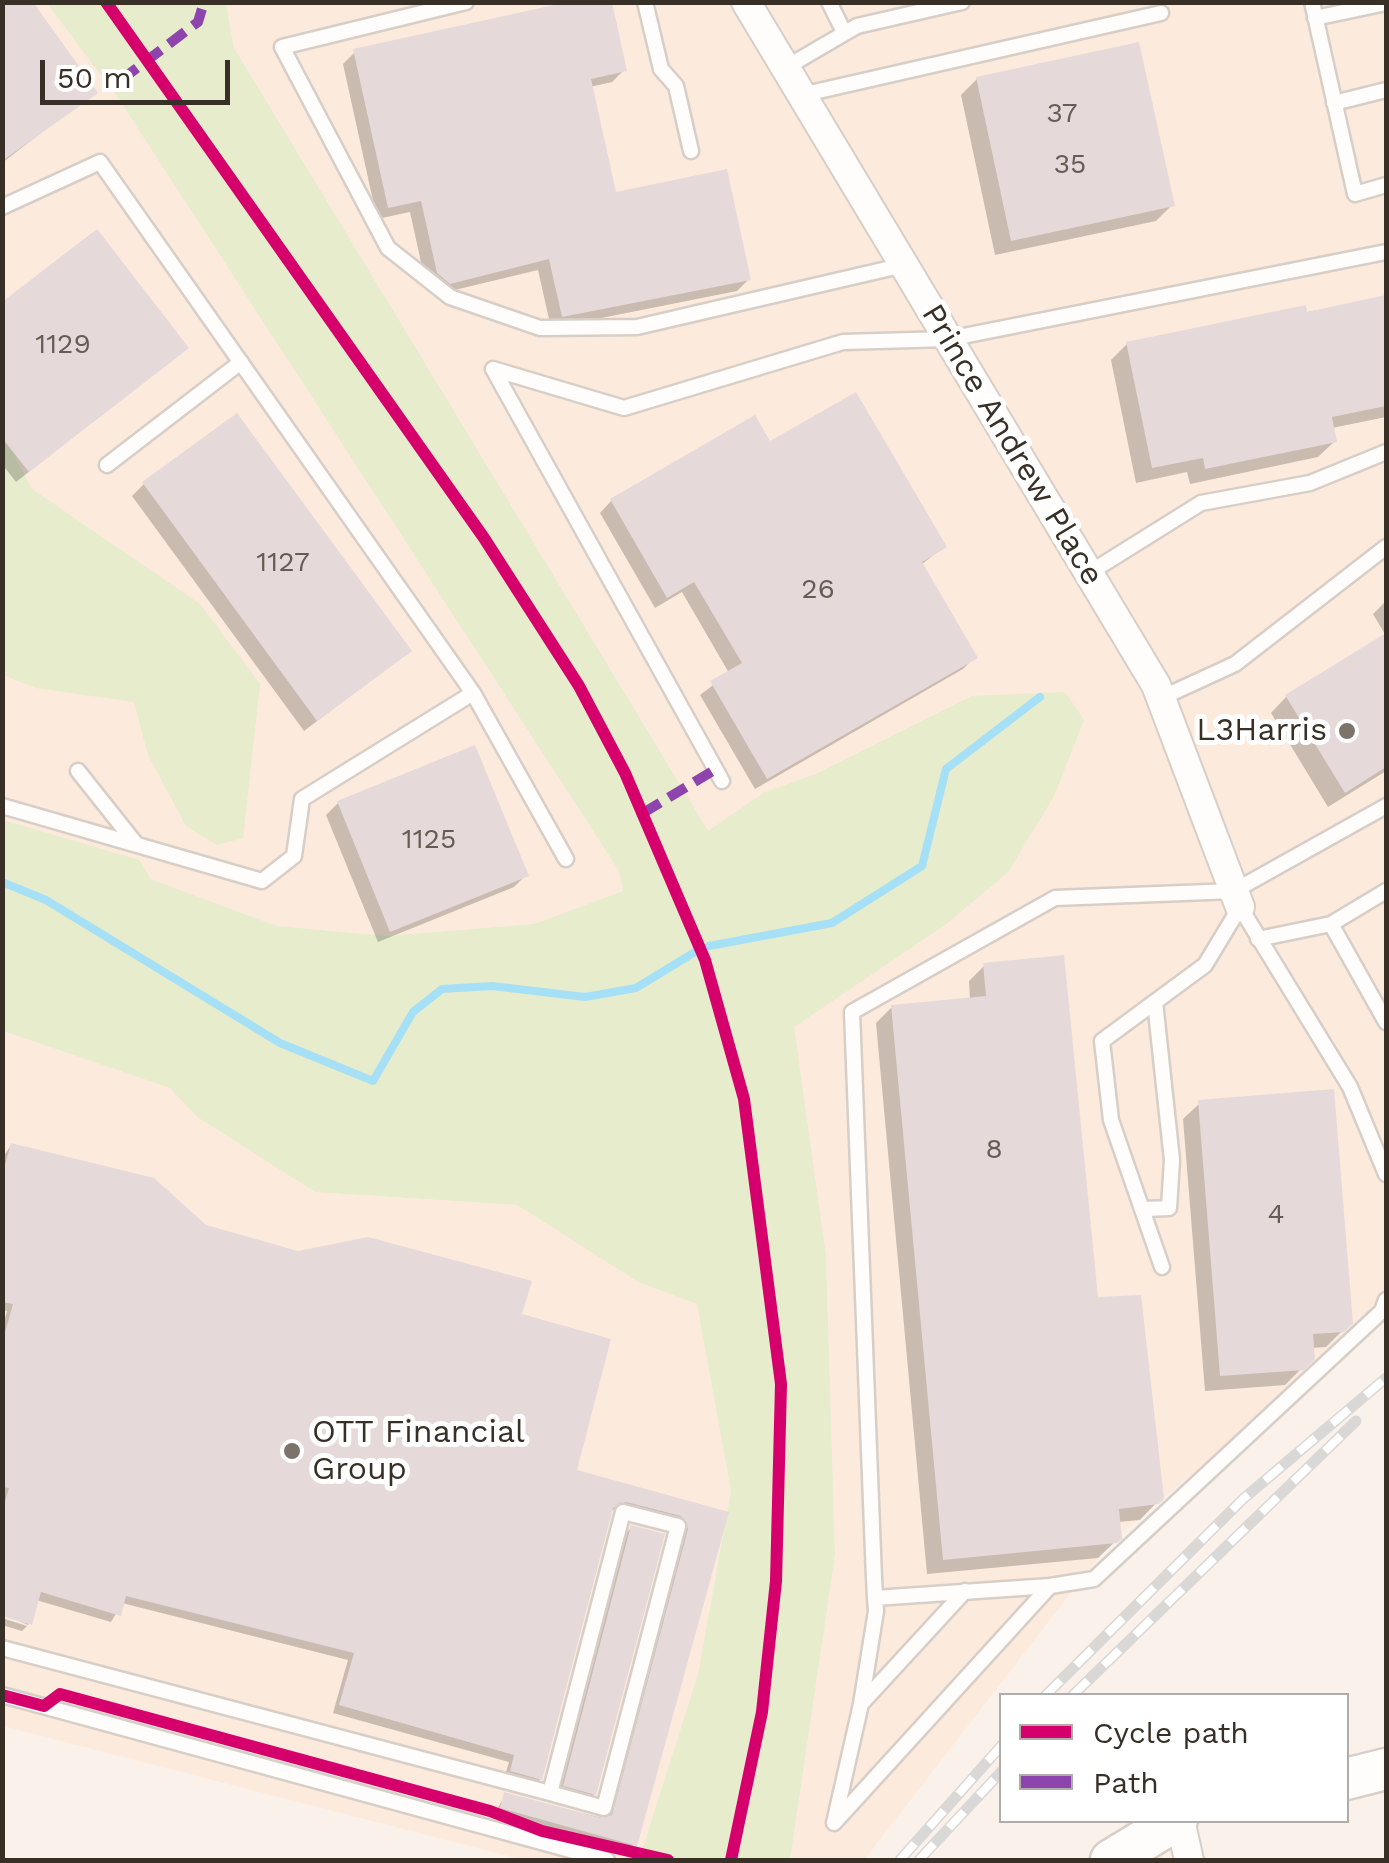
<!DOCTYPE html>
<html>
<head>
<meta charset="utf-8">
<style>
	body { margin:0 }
	#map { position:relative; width:1389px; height:1863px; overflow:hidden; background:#f9f1ea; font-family:"Work Sans",sans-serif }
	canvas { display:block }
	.frame { position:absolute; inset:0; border:5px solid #382f27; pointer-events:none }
	.legend { position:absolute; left:999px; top:1693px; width:350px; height:130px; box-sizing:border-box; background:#fff; border:2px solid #afaca9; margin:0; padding:12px 18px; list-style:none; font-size:30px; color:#382f27 }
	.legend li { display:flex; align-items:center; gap:20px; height:50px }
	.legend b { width:50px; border:2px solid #afaca9 }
	.scale { position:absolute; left:40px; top:60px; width:190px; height:45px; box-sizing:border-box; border:5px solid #382f27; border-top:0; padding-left:12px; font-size:30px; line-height:35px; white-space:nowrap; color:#382f27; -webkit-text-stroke:8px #fff; paint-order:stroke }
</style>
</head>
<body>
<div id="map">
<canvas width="1389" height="1863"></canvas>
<div class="frame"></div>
<ul class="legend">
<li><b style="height:12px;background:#d6006c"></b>Cycle path</li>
<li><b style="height:12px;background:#8e44ad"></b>Path</li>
</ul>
<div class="scale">50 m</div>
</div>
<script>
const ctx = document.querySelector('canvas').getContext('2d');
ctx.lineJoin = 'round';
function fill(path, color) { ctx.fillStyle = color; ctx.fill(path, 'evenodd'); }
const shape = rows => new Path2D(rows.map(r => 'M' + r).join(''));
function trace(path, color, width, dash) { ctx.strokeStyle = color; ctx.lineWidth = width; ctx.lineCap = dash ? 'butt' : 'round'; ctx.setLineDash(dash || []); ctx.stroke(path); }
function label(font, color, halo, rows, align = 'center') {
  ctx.font = font + ' "Work Sans",sans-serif'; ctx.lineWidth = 10; ctx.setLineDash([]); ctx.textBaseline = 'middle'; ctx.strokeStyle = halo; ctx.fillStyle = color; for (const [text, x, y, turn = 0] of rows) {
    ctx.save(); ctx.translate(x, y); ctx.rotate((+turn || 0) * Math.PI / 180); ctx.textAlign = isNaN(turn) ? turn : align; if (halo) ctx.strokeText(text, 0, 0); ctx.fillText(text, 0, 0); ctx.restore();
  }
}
const built = shape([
	[2,3,47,3,120,101,619,871,623,891,534,924,386,936,276,926,149,879,140,860,3,820],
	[226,3,1386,3,1386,1309,1107,1546,864,1860,790,1860,835,1555,826,1256,234,48],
	[2,1031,170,1088,197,1117,315,1192,517,1205,638,1282,697,1303,731,1491,698,1674,639,1860,524,1860,3,1726]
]);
const green = shape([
	[47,3,226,3,234,48,708,831,765,792,816,774,972,696,1065,692,1084,720,1054,796,1008,872,945,925,794,1027,826,1256,835,1555,790,1860,639,1860,698,1674,731,1491,697,1304,638,1282,517,1205,315,1192,197,1117,170,1088,3,1031,3,820,140,860,150,879,277,926,386,936,534,924,623,891,619,871,120,101],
	[2,431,32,489,200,604,260,684,243,838,217,845,186,826,148,755,134,702,36,688,3,675]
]);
const shadow = shape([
	[2,2,94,92,2,163],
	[355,52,624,70,612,82,590,87,614,195,749,279,737,291,551,328,538,270,438,294,426,285,410,212,377,219,343,64],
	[977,79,1172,205,1156,221,995,255,961,95],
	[1386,298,1386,417,1332,428,1335,441,1318,457,1190,484,1187,472,1136,483,1111,360,1127,344],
	[2,305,186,348,16,482,2,464],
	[754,419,769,445,943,547,921,565,975,657,963,669,755,789,700,695,729,673,682,592,655,608,600,513,611,501],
	[144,484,409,651,304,731,132,496],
	[1386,601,1386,636,1373,614],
	[1386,636,1386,771,1328,807,1271,713,1286,697],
	[338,803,526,875,514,887,378,942,326,815],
	[985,965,1161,1498,1140,1520,1118,1522,1119,1538,1098,1558,927,1574,876,1023,892,1007,970,1000,969,981],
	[1200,1103,1350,1323,1326,1347,1311,1348,1312,1358,1285,1385,1205,1391,1183,1119],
	[11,1145,205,1227,518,1316,574,1472,726,1514,634,1844,627,1852,494,1815,505,1795,607,1819,682,1537,673,1523,616,1508,610,1512,540,1779,533,1786,504,1779,509,1762,333,1713,348,1660,122,1603,111,1622,36,1600,28,1625,2,1613,2,1329,7,1311,2,1310,2,1159],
	[631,1528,594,1794,587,1801,557,1793,624,1535],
	[2,1618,27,1626,22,1631,2,1625]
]);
const stream = shape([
	[2,882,46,900,280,1043,373,1081,413,1012,442,989,492,986,585,997,636,988,695,952],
	[709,946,832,923,922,866,946,769,1040,697]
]);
const building = shape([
	[2,2,33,2,98,93,2,161],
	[568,2,612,2,627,71,591,79,616,192,727,169,751,280,562,317,549,259,450,284,437,273,421,201,388,208,353,49],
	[1139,42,1175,206,1011,241,976,77],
	[97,229,189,348,29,472,2,438,2,302],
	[1386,295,1386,406,1332,417,1337,442,1205,469,1203,458,1152,468,1126,342,1306,305,1307,312],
	[856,392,947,547,922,562,978,658,767,779,710,681,742,663,694,582,667,598,610,499,755,415,770,441],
	[237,413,412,651,317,721,142,482],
	[1386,633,1386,767,1345,793,1285,695],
	[475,745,529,876,390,932,337,801],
	[1064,955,1098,1297,1141,1295,1164,1499,1159,1504,1119,1509,1122,1539,1117,1543,943,1560,891,1005,986,996,983,963],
	[1334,1089,1353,1324,1344,1332,1313,1334,1315,1359,1304,1370,1220,1376,1198,1100],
	[11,1143,154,1178,206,1225,298,1251,368,1237,532,1281,522,1314,611,1339,577,1470,729,1512,637,1846,500,1808,504,1792,601,1818,612,1815,688,1529,681,1516,626,1502,613,1508,542,1780,510,1771,514,1755,339,1705,354,1653,126,1596,121,1616,41,1592,32,1625,2,1616,2,1512,9,1488,2,1487,2,1343,13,1304,2,1302,2,1176],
	[631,1525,665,1534,596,1795,563,1786]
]);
const lane = shape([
	[466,2,282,47,388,248,450,297,540,328,637,327,904,265],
	[645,2,661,69,676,86,691,151],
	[829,2,844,32],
	[1312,2,1355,194,1386,185],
	[1315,18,1386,3],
	[785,68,857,26,962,2],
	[801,95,1161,13],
	[1334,103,1386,90],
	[2,207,100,162,473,693,302,799,294,856,262,881,2,806],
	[107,465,241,362],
	[1089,573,1201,503,1310,483,1386,452],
	[473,693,566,859],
	[1161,698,1235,664,1386,547],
	[78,771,136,844],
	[722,781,493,369,624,408,843,342,948,339,1386,252],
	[1331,924,1386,1022],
	[1258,939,1331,924,1386,891],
	[1144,1209,1169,1208,1172,1160,1155,1002],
	[1162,1267,1111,1120,1102,1041,1205,965,1240,907,1350,1087,1386,1174],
	[1050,1586,1094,1579,1382,1311,1386,1300],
	[875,1598,1050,1586,834,1823,861,1704,876,1611,875,1598,874,1578,852,1012,1055,898,1234,891,1386,806],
	[2,1648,550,1793,623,1512,678,1526,604,1808,550,1793],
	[2,1695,607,1860],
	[861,1704,965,1591]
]);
const street = shape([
	[746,2,1156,685,1240,907],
	[1180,1820,1189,1860]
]);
const secondary = shape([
	[1346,1779,1386,1769],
	[1111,1860,1177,1820]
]);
const rail = shape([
	[1045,1696,1243,1499,1386,1378],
	[1072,1696,1356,1421],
	[900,1860,1002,1745],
	[919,1860,1002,1771]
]);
const quiet = shape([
	[121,80,198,22,204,2],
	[643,813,716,769]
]);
const cycleway = shape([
	[106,2,484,538,579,686,625,773,705,960,744,1099,781,1384,776,1581,762,1712,731,1860],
	[2,1695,44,1706,60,1694,490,1811,542,1831,668,1860]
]);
const markers = [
	[1347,731,10,"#7c736b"],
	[292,1451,10,"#7c736b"]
];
const numberNames = [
	["37",1062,114],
	["35",1070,165],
	["1129",63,345],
	["1127",283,563],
	["26",818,590],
	["1125",429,840],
	["8",994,1150],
	["4",1276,1215]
];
const streetNames = [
	["Prince Andrew Place",1012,445,59]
];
const poiNames = [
	["L3Harris",1327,731],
	["OTT Financial",312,1433,"left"],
	["Group",312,1470,"left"]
];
fill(built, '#fceadc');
fill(green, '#e6eccc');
fill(shadow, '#0003');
trace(stream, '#a6e0f7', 8);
fill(building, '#e6d9d9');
trace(lane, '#d7cfc7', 19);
trace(street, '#d7cfc7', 32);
trace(secondary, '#d7cfc7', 45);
trace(lane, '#fefdfc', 14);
trace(street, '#fefdfc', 28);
trace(secondary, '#fefdfc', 40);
trace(rail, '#dad8d6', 11);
trace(rail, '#fff', 8, [22]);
trace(quiet, '#8e44ad', 10, [20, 10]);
trace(cycleway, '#d6006c', 12);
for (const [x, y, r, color] of markers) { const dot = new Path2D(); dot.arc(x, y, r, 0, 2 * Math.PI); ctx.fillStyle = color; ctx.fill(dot); trace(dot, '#fff', 4); }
label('28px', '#665c56', null, numberNames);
label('32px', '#382f27', '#fff', streetNames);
label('32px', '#382f27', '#fff', poiNames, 'right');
</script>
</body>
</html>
